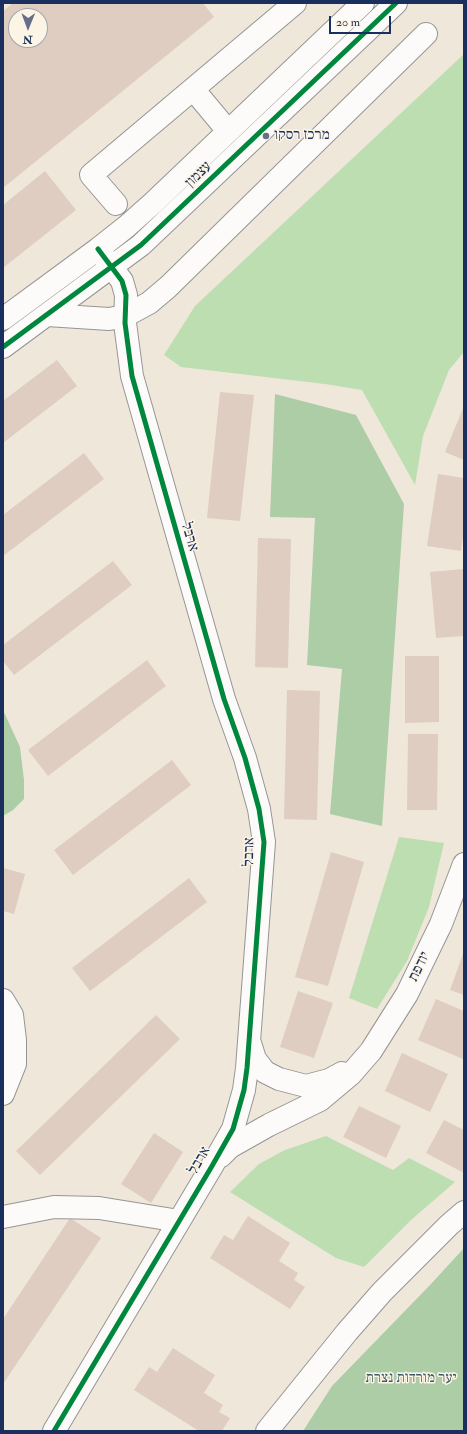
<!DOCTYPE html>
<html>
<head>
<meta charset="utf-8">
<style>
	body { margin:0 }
	#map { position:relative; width:467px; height:1434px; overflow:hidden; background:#efe7da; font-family:"IM FELL Double Pica",serif }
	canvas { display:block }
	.frame { position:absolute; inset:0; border:4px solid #1b2f5e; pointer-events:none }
	.north { position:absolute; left:8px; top:8px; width:40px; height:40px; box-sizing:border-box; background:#fcf5e5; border:1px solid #a2a6af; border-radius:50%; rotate:181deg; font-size:11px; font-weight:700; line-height:16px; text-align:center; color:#1b2f5e }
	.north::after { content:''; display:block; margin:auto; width:14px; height:18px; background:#656f89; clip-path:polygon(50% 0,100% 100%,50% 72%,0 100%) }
	.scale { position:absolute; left:329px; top:16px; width:62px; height:18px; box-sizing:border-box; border:2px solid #1b2f5e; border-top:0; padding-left:5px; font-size:12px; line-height:14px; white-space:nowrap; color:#1b2f5e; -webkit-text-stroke:3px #fcf5e5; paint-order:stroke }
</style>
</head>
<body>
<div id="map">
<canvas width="467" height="1434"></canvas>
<div class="frame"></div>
<div class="north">N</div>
<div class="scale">20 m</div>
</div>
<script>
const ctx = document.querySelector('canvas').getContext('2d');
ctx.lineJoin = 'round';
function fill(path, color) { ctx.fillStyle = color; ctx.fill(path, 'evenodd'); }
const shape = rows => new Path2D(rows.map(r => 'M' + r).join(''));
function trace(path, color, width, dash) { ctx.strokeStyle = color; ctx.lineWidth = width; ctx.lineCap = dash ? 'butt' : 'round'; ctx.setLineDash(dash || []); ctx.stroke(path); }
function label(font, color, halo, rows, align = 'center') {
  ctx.font = font + ' "IM FELL Double Pica","Frank Ruhl Libre",serif'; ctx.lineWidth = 3; ctx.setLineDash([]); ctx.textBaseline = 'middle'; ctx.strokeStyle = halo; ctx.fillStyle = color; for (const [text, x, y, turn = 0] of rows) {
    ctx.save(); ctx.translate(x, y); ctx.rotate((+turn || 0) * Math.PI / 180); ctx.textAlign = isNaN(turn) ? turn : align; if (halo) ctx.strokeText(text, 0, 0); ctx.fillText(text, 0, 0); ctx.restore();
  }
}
const green = shape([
	[464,54,464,352,449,370,423,436,415,485,362,390,325,384,181,367,164,355,195,306],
	[399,837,444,843,429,907,407,961,377,1009,349,998],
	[326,1136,393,1170,409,1158,455,1182,411,1220,364,1267,336,1258,230,1192,259,1164,285,1150]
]);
const forest = shape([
	[275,394,356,415,404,504,382,826,330,814,342,669,307,665,315,518,270,517],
	[3,710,20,747,24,780,24,799,13,810,3,816],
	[464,1248,464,1431,303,1431,332,1386,431,1284]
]);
const building = shape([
	[13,3,203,3,214,17,3,188,3,11],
	[16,16,40,16,40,40,16,40],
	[45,171,76,210,3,268,3,205],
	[57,360,77,386,3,443,3,401],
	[220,392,254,395,240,521,207,518],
	[464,406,464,460,445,452],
	[84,453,104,479,3,556,3,515],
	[438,474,464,478,464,530,461,551,427,546],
	[258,538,291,539,288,668,255,667],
	[113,561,132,585,14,675,3,661,3,645],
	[464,569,464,636,436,638,430,572],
	[405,656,439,656,439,722,405,723],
	[147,660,166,686,48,776,28,750],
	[287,690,320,691,317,820,284,819],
	[408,734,438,734,437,810,407,810],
	[172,760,191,785,73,875,54,850],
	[331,852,364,862,328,986,295,977],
	[3,868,25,874,14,914,3,911],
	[189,878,207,902,90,991,72,968],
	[464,951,464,995,450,990],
	[298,991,333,1003,314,1058,280,1047],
	[436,999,464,1011,463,1059,418,1040],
	[156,1015,180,1039,40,1175,16,1151],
	[402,1053,448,1074,430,1112,385,1091],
	[359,1106,401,1126,386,1158,343,1137],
	[444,1120,464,1130,464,1173,426,1153],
	[154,1133,183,1152,151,1203,121,1184],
	[248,1216,290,1243,279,1261,298,1273,294,1280,305,1287,290,1309,210,1258,224,1235,233,1240],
	[70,1218,101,1238,3,1384,3,1319],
	[173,1348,215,1375,204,1393,223,1405,219,1412,230,1418,222,1431,199,1431,134,1390,149,1367,157,1372]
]);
const minor = shape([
	[193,89,228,131],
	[116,204,91,175,295,3],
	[47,315,109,319,125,316,149,303,168,287,426,34],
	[3,319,98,249,126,227,153,203,363,3],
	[3,347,141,245,396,3],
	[3,1000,12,1015,15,1040,15,1064,3,1094],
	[250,1043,255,1059,265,1072,279,1079,306,1086,329,1080,342,1073],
	[221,1156,230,1147,269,1125,320,1100,351,1074,371,1051,407,994,441,924,464,864],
	[3,1217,54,1207,99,1208,179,1221],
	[54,1431,212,1166,233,1129,244,1090,247,1068,264,842,259,809,245,758,224,699,132,376,125,323,126,295,122,281,98,249],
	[267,1431,347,1332,382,1292,449,1225,464,1212]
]);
const cycleway = shape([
	[3,347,141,245,396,3],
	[54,1431,212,1166,233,1129,244,1090,247,1068,264,842,259,809,245,758,224,699,132,376,125,323,126,295,122,281,98,249]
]);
const markers = [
	[266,136,4,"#656f89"]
];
const poiNames = [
	["מרכז רסקו",274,136]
];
const streetNames = [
	["עצמון",199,175,-44],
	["ארבל",189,537,74],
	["ארבל",250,852,-89],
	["יודפת",420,967,-64],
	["ארבל",200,1161,-60]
];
const parkNames = [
	["יער מורדות נצרת",411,1379]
];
fill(green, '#bcdeb1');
fill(forest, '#accda5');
fill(building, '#dfcdc2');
trace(minor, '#969596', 24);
trace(minor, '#fdfbf9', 22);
trace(cycleway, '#00873e', 5);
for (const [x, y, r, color] of markers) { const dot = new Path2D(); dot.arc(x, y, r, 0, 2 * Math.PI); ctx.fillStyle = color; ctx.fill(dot); trace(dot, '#fcf5e5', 1.5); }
label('15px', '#1b2f5e', '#fcf5e5', poiNames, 'left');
label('15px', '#1b2f5e', '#fcf5e5', streetNames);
label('15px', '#39596a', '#fcf5e5', parkNames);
</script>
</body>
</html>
